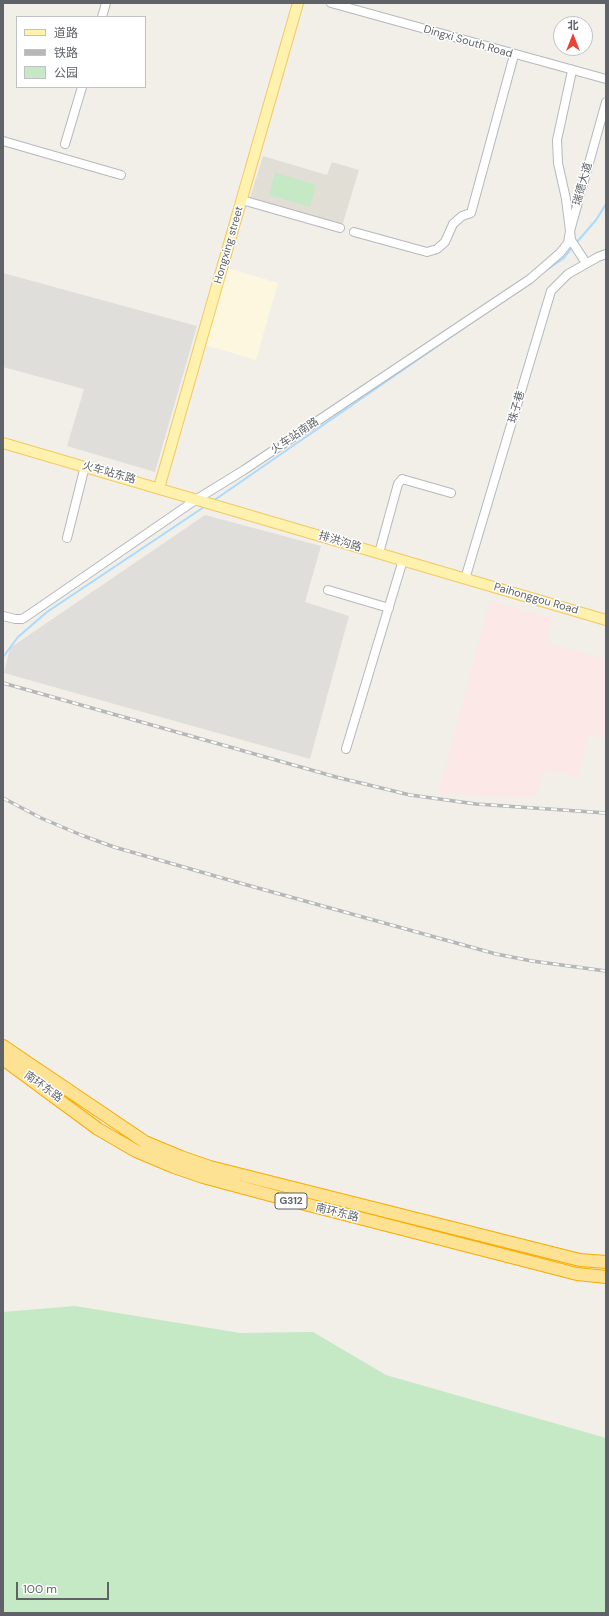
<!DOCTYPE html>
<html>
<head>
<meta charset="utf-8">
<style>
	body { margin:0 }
	#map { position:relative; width:609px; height:1616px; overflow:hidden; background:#f1efe8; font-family:"DM Sans","Noto Sans SC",sans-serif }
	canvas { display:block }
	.frame { position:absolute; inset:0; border:4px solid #5f6368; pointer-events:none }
	.legend { position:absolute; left:16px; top:16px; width:130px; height:72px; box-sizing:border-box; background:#fff; border:1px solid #bfc1c3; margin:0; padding:5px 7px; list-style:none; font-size:12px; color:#5f6368 }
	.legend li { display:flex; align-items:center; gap:8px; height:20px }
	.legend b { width:20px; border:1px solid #bfc1c3 }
	.north { position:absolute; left:553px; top:16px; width:40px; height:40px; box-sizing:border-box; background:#fff; border:1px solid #bfc1c3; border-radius:50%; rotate:0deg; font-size:11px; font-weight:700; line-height:16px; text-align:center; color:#5f6368 }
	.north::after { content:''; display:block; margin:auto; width:14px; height:18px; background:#ea4335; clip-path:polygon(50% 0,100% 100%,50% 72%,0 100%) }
	.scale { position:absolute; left:16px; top:1582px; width:93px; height:18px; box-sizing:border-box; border:2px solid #5f6368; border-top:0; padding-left:5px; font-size:12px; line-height:14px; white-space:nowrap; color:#5f6368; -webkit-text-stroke:3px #fff; paint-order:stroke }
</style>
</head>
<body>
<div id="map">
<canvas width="609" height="1616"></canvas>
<div class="frame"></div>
<ul class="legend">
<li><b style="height:5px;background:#fff2af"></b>道路</li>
<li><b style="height:5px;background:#b6b7b8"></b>铁路</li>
<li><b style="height:11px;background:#c5e8c5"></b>公园</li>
</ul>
<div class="north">北</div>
<div class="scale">100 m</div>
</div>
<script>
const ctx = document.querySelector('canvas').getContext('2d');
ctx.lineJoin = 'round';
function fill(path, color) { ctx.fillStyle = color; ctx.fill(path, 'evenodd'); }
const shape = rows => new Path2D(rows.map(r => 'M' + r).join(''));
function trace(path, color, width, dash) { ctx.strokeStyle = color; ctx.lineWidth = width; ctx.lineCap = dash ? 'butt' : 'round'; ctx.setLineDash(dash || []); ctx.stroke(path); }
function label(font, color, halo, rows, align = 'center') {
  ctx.font = font + ' "DM Sans","Noto Sans SC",sans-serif'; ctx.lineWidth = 3; ctx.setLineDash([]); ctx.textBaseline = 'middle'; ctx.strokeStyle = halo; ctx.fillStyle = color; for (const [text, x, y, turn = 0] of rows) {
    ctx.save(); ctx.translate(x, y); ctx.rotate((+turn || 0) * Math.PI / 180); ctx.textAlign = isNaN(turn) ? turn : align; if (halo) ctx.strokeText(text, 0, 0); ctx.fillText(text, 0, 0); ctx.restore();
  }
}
const commercial = shape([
	[227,268,278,283,256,360,205,345]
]);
const industrial = shape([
	[3,273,197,326,155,472,67,446,84,389,3,367],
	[205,515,321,546,305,602,349,616,310,759,4,673,10,648]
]);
const education = shape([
	[263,156,327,175,332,162,359,170,342,226,250,198]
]);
const medical = shape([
	[490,601,552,618,546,643,606,659,606,739,588,735,578,777,545,769,534,798,439,793]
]);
const green = shape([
	[275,173,316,185,310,207,269,195],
	[75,1306,240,1333,313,1332,386,1375,606,1438,606,1613,3,1613,3,1312]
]);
const stream = shape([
	[576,243,596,220,606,204],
	[545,271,564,258,573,246],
	[213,501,468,325],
	[3,657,18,637,47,612,204,507]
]);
const minor = shape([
	[331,3,606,79],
	[102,17,106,3],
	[3,141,121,175],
	[65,144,82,87],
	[242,200,340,228],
	[354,232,427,252,437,249,445,242,453,224,462,216,471,213,514,55],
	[586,263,571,240,570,231,606,102],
	[67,538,85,466],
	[379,553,398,484,402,479,451,493],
	[465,579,551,291,568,274,598,257,606,254],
	[328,590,389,608],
	[3,616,15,619,22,619,27,616,197,499,244,470,530,279,560,253,568,243,570,231,566,199,558,163,557,140,572,71],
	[346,749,403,560]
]);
const major = shape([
	[3,443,606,620],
	[159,488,298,3]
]);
const highway = shape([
	[3,1046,145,1142,181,1157,210,1167,580,1260,606,1262],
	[3,1059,98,1129,136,1151,174,1167,203,1177,274,1196,577,1274,606,1277]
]);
const rail = shape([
	[3,683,336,777,410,795,476,804,606,813],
	[3,798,41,818,81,835,114,847,229,880,496,954,532,961,606,971]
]);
const shields = [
	[291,1201,32]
];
const shieldNames = [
	["G312",291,1201]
];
const streetNames = [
	["Dingxi South Road",468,42,16],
	["瑞德大道",583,184,-74],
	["Hongxing street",229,245,-74],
	["珠子巷",517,407,-74],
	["火车站南路",295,436,-34],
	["火车站东路",109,473,16],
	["排洪沟路",340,542,17],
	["Paihonggou Road",536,599,16],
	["南环东路",43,1087,36],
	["南环东路",337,1213,14]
];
fill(commercial, '#fef7e0');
fill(industrial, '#e0deda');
fill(education, '#e1ded6');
fill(medical, '#fce8e6');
fill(green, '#c5e8c5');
trace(stream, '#aadaff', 2);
trace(minor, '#b5b8bc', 10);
trace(major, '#f2c960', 12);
trace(highway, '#f9ab00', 14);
trace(minor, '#fff', 8);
trace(major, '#fff2af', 10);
trace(highway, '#fde293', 12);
trace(rail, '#b6b7b8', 3.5);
trace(rail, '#fff', 2, [6]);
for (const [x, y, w] of shields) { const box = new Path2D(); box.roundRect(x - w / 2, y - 8, w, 16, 3); ctx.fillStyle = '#fff'; ctx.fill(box); trace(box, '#5f6368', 1); }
label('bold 10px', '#5f6368', null, shieldNames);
label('11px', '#5f6368', '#fff', streetNames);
</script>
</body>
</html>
